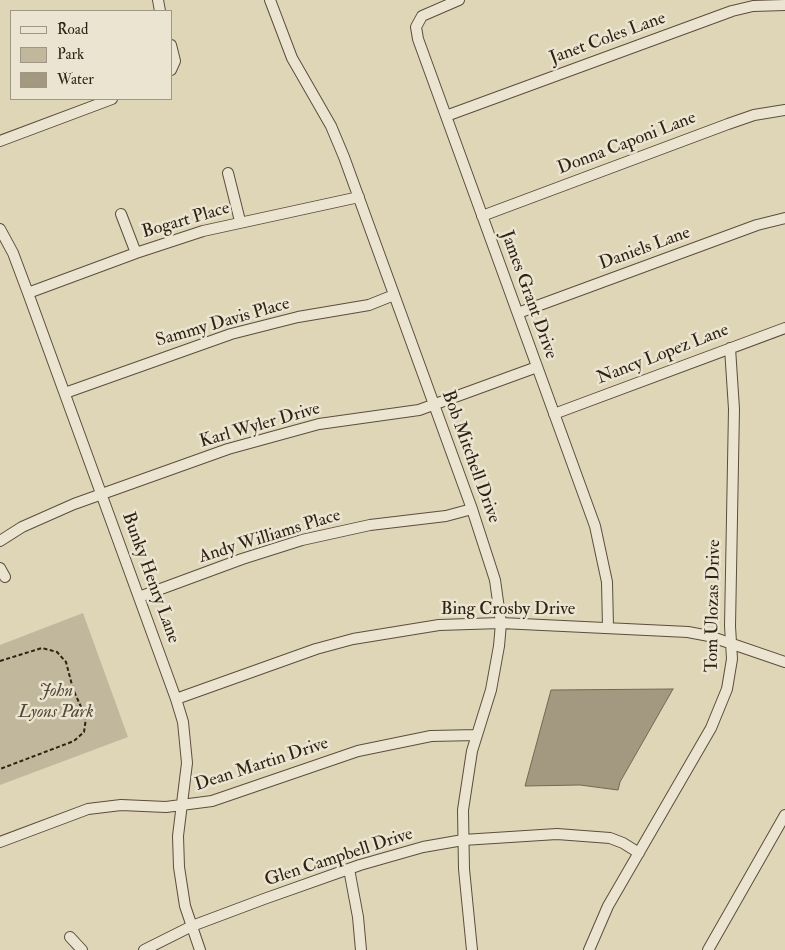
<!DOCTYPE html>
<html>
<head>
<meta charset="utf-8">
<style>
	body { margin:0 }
	#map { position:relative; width:785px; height:950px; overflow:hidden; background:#dfd6b8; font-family:"IM FELL Double Pica",serif }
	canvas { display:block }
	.legend { position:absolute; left:10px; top:10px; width:162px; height:90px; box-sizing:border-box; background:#eae4d1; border:1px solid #9f9685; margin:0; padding:6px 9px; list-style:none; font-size:15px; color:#2f2113 }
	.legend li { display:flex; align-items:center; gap:10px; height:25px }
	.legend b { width:25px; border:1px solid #9f9685 }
</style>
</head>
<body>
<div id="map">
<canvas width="785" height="950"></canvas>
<ul class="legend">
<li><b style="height:6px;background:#eae4d1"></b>Road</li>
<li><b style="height:14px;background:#c1b79c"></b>Park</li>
<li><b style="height:14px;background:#a39880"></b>Water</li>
</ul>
</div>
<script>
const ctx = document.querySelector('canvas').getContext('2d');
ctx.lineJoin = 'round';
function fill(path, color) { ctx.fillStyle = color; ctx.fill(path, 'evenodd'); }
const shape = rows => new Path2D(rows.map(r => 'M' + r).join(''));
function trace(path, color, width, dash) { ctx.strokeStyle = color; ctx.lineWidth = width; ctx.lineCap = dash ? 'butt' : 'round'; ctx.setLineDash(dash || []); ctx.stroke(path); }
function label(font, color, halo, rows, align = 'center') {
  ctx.font = font + ' "IM FELL Double Pica",serif'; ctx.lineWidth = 5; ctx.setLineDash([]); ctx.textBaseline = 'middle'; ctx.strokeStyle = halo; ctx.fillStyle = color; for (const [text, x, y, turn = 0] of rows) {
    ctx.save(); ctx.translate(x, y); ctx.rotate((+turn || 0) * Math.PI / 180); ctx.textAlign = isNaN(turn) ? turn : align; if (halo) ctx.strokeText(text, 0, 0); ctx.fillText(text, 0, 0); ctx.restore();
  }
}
const green = shape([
	[83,613,128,737,0,785,0,645]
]);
const water = shape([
	[673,689,620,782,618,790,580,785,525,786,551,690,673,689]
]);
const path = shape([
	[0,661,42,648,57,652,66,662,73,689,86,718,84,732,74,741,0,769]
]);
const minor = shape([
	[158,0,160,11],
	[270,0,292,58,331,126,344,157,472,509,495,580,501,623,499,646,491,690,472,751,463,810,464,869,472,950],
	[459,0,422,16,416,27,418,39,595,526,607,582,608,627],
	[171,45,175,61,171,70],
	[446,116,732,11,753,6,785,5],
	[0,141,112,99],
	[228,173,240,221],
	[121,214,136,253],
	[482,216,728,124,754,115,785,110],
	[0,229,13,253,28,293,176,699,183,722,187,763,178,836,179,867,185,906,200,950],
	[28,293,136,253,203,231,359,197],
	[518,313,757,225,785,218],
	[65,393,231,334,298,317,369,305,394,295],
	[554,414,785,328],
	[0,541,22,527,74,504,228,449,319,424,419,410,537,367],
	[0,568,5,577],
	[139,597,242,559,302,540,370,525,446,516,472,509],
	[176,699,316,649,353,639,439,625,501,623,688,632,709,636,785,662],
	[0,842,88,809,121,805,166,807,212,801,358,751,431,736,477,735],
	[349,869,358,917,361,950],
	[70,937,82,950],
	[144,950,192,926,264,899,360,865,423,847,463,840,557,834,610,838,623,843,639,853],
	[589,950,608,906,711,728,727,689,732,659,730,626,734,409,730,348],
	[708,950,785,815]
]);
const streetNames = [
	["Janet Coles Lane",608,39,-20],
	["Donna Caponi Lane",627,144,-21],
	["Bogart Place",186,221,-16],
	["Daniels Lane",645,249,-20],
	["James Grant Drive",528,295,70],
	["Sammy Davis Place",223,323,-16],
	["Nancy Lopez Lane",663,355,-21],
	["Karl Wyler Drive",260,426,-16],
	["Bob Mitchell Drive",470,457,70],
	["Andy Williams Place",270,537,-17],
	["Bunky Henry Lane",150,578,70],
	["Tom Ulozas Drive",714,606,-89],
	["Bing Crosby Drive",508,610],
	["Dean Martin Drive",262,765,-18],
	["Glen Campbell Drive",339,858,-18]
];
const parkNames = [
	["John",56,692],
	["Lyons Park",56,713]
];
fill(green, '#c1b79c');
fill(water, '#a39880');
trace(water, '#756854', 1);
trace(minor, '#5b4e3c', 12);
trace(path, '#2f2113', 2, [4, 2.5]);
trace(minor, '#eae4d1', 10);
label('18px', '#2f2113', '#eae4d1', streetNames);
label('italic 18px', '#544635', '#eae4d1', parkNames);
</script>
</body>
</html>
